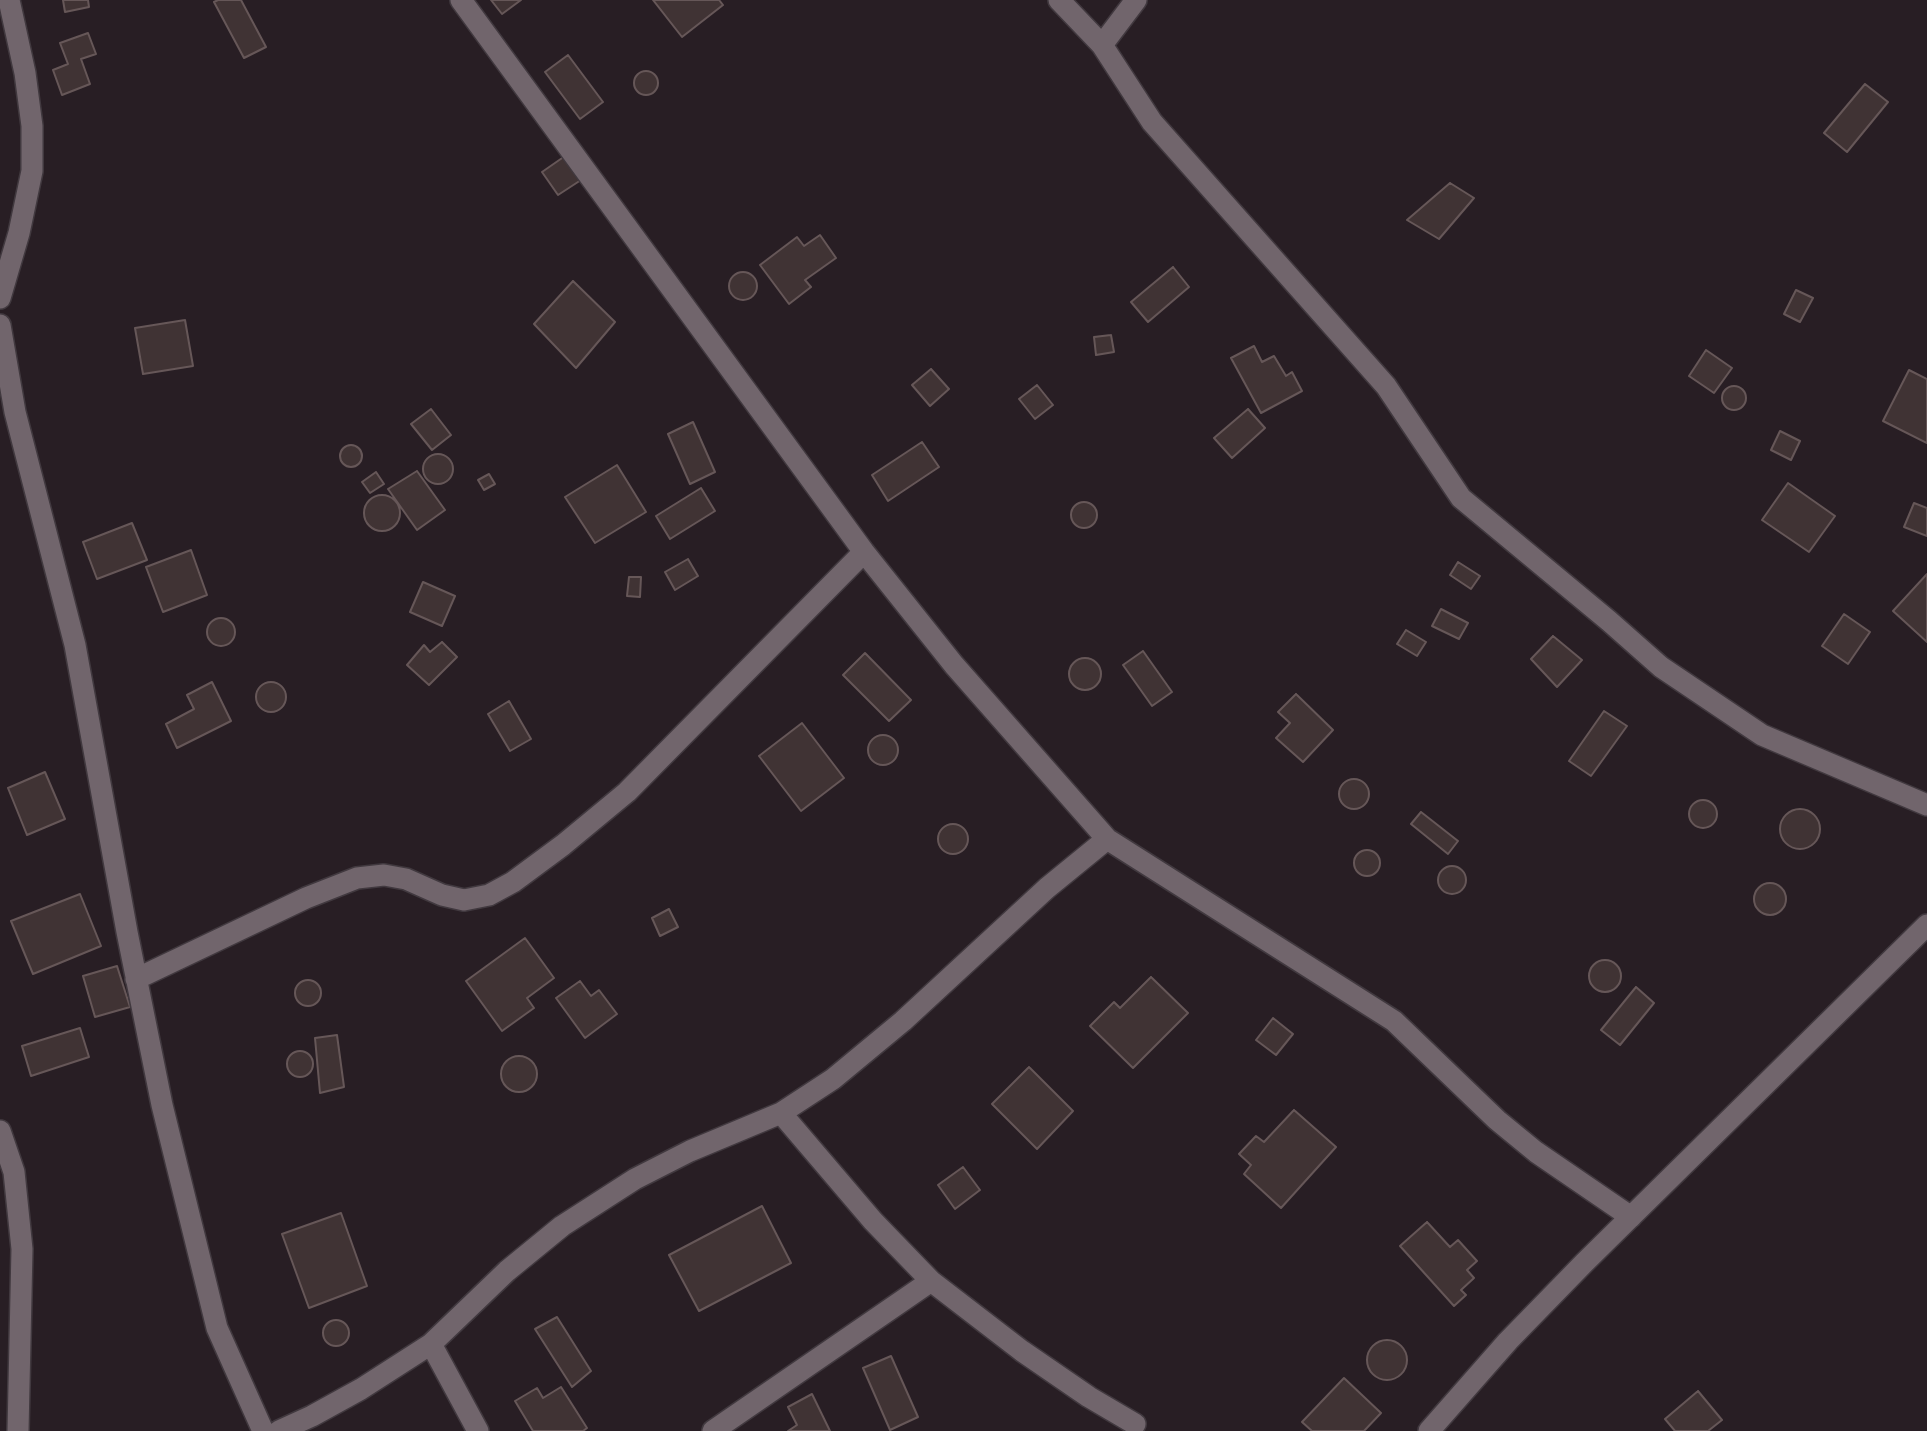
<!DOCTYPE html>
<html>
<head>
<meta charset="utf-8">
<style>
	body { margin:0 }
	canvas { display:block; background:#281e24 }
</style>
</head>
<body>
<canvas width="1927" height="1431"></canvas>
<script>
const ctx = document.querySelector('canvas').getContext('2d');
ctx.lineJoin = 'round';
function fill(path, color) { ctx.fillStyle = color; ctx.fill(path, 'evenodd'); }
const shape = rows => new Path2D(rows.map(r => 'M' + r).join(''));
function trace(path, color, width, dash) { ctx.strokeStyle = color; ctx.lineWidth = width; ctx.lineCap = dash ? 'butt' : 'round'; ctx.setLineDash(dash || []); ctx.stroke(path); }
const building = shape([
	[63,0,88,0,89,7,65,12,63,0],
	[218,0,241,0,266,47,244,58,214,2,218,0],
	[491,0,521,0,502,14,491,0],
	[653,0,719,0,723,5,682,37,653,0],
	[88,33,96,54,81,59,90,84,62,95,53,70,68,64,60,43,88,33],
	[568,55,603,102,580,119,545,72,568,55],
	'634 83a12 12 0 1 1 24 0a12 12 0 1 1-24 0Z',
	[1865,84,1888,102,1847,152,1824,133,1865,84],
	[565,156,581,180,558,195,542,172,565,156],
	[1450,183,1474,198,1439,239,1407,220,1450,183],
	[820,235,836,258,805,280,811,287,789,304,760,265,797,237,804,246,820,235],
	[1173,267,1189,287,1148,322,1131,302,1173,267],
	'729 286a14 14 0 1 1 28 0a14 14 0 1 1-28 0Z',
	[573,281,615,322,576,368,534,324,573,281],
	[1796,290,1813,298,1800,322,1784,314,1796,290],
	[185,320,193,366,143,374,135,328,185,320],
	[1111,335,1114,352,1096,355,1094,337,1111,335],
	[1254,346,1262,362,1274,356,1286,376,1292,372,1302,391,1261,413,1231,358,1254,346],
	[1706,350,1732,368,1714,393,1689,376,1706,350],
	[931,369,949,389,930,406,912,385,931,369],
	[1909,370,1927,379,1927,443,1883,421,1909,370],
	[1037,385,1053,405,1035,419,1019,399,1037,385],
	'1722 398a12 12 0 1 1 24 0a12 12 0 1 1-24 0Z',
	[431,409,451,435,432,450,411,424,431,409],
	[1248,409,1265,428,1232,458,1214,438,1248,409],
	[693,422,715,472,690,484,668,434,693,422],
	[1780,431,1800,441,1791,460,1771,450,1780,431],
	[922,442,939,467,888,501,872,475,922,442],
	'340 456a11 11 0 1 1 22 0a11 11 0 1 1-22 0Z',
	'423 469a15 15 0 1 1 30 0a15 15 0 1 1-30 0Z',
	[617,465,646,512,595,543,565,497,617,465],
	[417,471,445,510,417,530,388,489,417,471],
	[376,472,384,484,370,493,362,482,376,472],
	[489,474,495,484,484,490,478,480,489,474],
	[1788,483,1835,516,1809,552,1762,520,1788,483],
	[701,488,715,511,670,539,656,516,701,488],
	'364 513a18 18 0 1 1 36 0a18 18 0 1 1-36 0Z',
	'1071 515a13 13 0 1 1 26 0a13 13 0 1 1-26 0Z',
	[1914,503,1927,508,1927,536,1904,527,1914,503],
	[132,523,147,560,97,579,83,542,132,523],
	[191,550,207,595,163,612,146,567,191,550],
	[688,559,698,576,675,590,665,572,688,559],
	[1458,562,1480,576,1471,589,1450,575,1458,562],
	[1927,574,1927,642,1893,611,1927,574],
	[629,577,641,577,640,597,627,596,629,577],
	[423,582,455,596,442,626,410,612,423,582],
	[1441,609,1468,623,1459,639,1432,626,1441,609],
	[1844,614,1870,632,1848,664,1822,646,1844,614],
	'207 632a14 14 0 1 1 28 0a14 14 0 1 1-28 0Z',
	[1406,630,1426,642,1417,656,1397,644,1406,630],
	[1553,636,1582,660,1557,687,1531,659,1553,636],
	[442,642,457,657,429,685,407,665,424,645,430,652,442,642],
	[1143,651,1172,692,1152,706,1123,665,1143,651],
	[865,653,911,700,889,721,843,675,865,653],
	'1069 674a16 16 0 1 1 32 0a16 16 0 1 1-32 0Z',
	'256 697a15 15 0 1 1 30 0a15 15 0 1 1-30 0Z',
	[212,682,231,721,177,748,166,724,194,709,187,695,212,682],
	[1296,694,1333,730,1303,762,1276,738,1290,723,1278,712,1296,694],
	[509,701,531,739,510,751,488,714,509,701],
	[1604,711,1627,726,1591,776,1569,761,1604,711],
	[802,723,844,778,801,811,759,756,802,723],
	'868 750a15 15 0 1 1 30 0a15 15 0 1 1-30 0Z',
	[45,772,65,819,27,835,8,788,45,772],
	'1339 794a15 15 0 1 1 30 0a15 15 0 1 1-30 0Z',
	'1689 814a14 14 0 1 1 28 0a14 14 0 1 1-28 0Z',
	'1780 829a20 20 0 1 1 40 0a20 20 0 1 1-40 0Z',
	[1421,812,1458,841,1448,854,1411,824,1421,812],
	'938 839a15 15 0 1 1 30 0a15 15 0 1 1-30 0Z',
	'1354 863a13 13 0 1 1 26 0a13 13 0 1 1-26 0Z',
	'1438 880a14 14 0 1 1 28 0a14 14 0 1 1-28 0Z',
	'1754 899a16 16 0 1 1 32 0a16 16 0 1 1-32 0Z',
	[80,894,101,946,33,974,11,921,80,894],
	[669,909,678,927,660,936,652,918,669,909],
	[525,938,554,978,527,998,534,1008,502,1031,466,981,525,938],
	'1589 976a16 16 0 1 1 32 0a16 16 0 1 1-32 0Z',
	[117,966,130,1007,95,1017,83,976,117,966],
	[1151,977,1188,1013,1133,1068,1090,1026,1114,1002,1120,1008,1151,977],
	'295 993a13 13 0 1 1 26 0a13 13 0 1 1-26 0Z',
	[580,981,591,996,599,990,617,1014,585,1038,556,998,580,981],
	[1636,987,1654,1003,1620,1045,1601,1030,1636,987],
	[1273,1018,1293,1034,1276,1055,1256,1040,1273,1018],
	[80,1028,89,1057,31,1076,22,1046,80,1028],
	[337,1035,344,1087,320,1093,315,1038,337,1035],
	'287 1064a13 13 0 1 1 26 0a13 13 0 1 1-26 0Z',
	'501 1074a18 18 0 1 1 36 0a18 18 0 1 1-36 0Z',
	[1029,1067,1073,1111,1037,1149,992,1104,1029,1067],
	[1294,1110,1336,1147,1281,1208,1244,1174,1251,1165,1239,1154,1256,1136,1264,1142,1294,1110],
	[963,1167,980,1190,955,1209,938,1185,963,1167],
	[762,1206,791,1263,699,1311,669,1255,762,1206],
	[341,1213,367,1286,309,1308,282,1234,341,1213],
	[1427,1222,1450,1247,1458,1240,1477,1261,1467,1270,1474,1278,1461,1290,1466,1295,1454,1306,1400,1246,1427,1222],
	[557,1317,591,1371,572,1387,535,1329,557,1317],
	'323 1333a13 13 0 1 1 26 0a13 13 0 1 1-26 0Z',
	'1367 1360a20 20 0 1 1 40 0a20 20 0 1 1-40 0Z',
	[891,1356,918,1417,890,1430,863,1368,891,1356],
	[1344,1378,1381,1413,1364,1431,1312,1431,1302,1422,1344,1378],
	[561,1387,587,1428,583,1431,533,1431,515,1401,537,1388,543,1398,561,1387],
	[1698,1391,1722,1420,1708,1431,1675,1431,1665,1419,1698,1391],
	[812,1394,830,1431,788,1431,797,1425,788,1407,812,1394]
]);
const street = shape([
	[461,0,864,552,954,665,1107,839],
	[1059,0,1102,45,1152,122,1386,386,1461,498,1609,621,1661,667,1762,735,1927,805],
	[1102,45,1136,0],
	[0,298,19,233,32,171,32,126,25,73,9,0],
	[0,325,15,412,75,645,127,932,162,1105,217,1328,263,1431],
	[136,979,306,898,357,878,384,875,406,879,442,895,464,900,489,895,513,882,563,845,627,792,864,552],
	[0,1131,14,1172,22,1249,18,1431],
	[431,1344,478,1431],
	[1135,1424,1089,1397,1022,1351,931,1281,873,1221,781,1113,833,1079,903,1021,1047,888,1107,839,1394,1021,1497,1120,1536,1152,1631,1217],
	[279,1431,312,1416,361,1389,431,1344,507,1271,562,1226,635,1179,690,1151,781,1113],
	[713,1431,931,1281],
	[1429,1431,1508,1341,1584,1263,1927,925]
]);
fill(building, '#403334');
trace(building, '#665758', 2);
trace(street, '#41393f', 24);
trace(street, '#71656c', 21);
</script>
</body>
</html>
